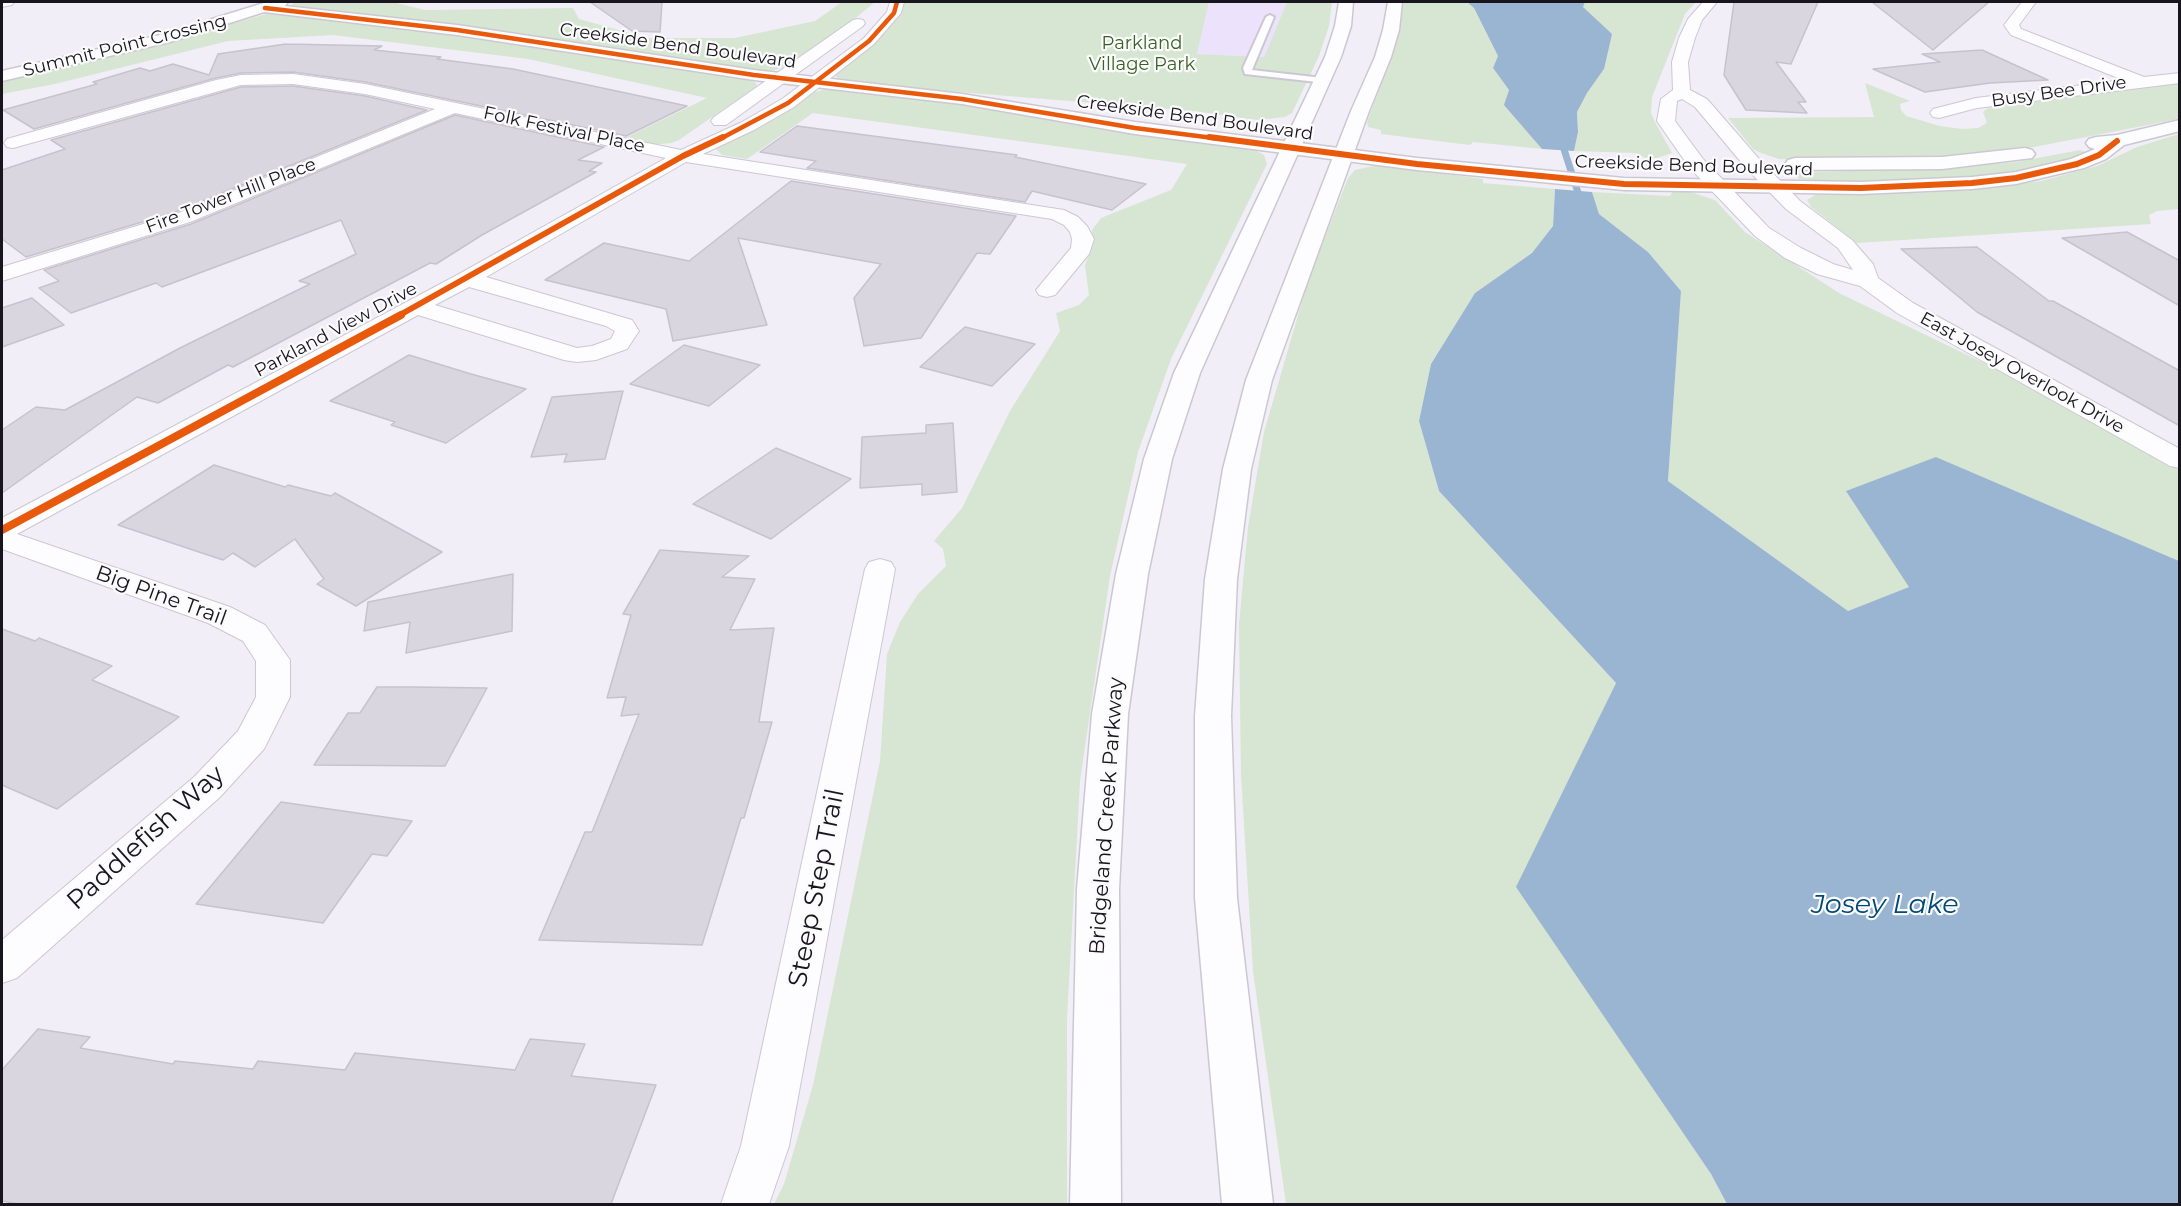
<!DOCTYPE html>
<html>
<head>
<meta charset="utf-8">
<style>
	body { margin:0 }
	#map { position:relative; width:2181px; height:1206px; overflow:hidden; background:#f1eef8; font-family:Montserrat,sans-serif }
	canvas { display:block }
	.frame { position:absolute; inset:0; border:3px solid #19151f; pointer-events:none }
</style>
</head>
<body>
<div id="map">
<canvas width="2181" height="1206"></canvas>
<div class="frame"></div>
</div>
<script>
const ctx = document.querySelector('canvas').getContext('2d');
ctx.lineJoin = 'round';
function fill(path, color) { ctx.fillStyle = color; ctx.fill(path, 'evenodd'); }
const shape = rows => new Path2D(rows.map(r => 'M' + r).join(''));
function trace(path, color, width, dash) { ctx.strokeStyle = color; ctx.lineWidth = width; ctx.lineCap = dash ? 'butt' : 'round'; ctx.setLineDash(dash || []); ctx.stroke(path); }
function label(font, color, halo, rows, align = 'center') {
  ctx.font = font + ' Montserrat,sans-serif'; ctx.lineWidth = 4.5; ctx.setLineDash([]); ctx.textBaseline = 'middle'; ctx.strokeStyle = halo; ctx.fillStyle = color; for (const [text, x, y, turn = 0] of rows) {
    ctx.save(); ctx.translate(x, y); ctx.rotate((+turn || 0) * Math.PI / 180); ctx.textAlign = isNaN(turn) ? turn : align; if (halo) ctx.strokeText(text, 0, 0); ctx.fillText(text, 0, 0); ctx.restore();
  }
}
const built = shape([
	[1209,2,1287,2,1264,57,1197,54]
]);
const green = shape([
	[294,2,392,2,425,10,573,8,579,19,647,38,735,38,815,21,842,2,875,2,846,26,790,65,771,71,760,71,477,28,301,8,291,5],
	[905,2,1209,2,1197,54,1264,57,1287,2,1332,2,1329,26,1319,56,1292,113,1285,117,1257,120,1194,111,921,89,837,78,835,73,900,11],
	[1401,2,1467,2,1474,8,1498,56,1493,68,1509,90,1505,105,1542,149,1473,142,1470,145,1381,134,1381,130,1368,127,1367,122,1390,60,1399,27],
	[1585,2,1696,2,1685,14,1652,97,1651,113,1655,122,1672,153,1657,158,1645,158,1636,153,1574,151,1578,132,1577,112,1587,93,1604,69,1583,7],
	[270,13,514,42,747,80,756,83,757,86,679,140,671,143,649,145,621,140,707,98,528,59,333,35,228,41,55,84,2,94,2,79,116,55],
	[1865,83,1910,101,1900,104,1901,110,1906,116,1940,126,1962,129,1978,128,1987,123,1983,112,1988,108,2179,83,2179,119,2008,152,1922,159,1807,160,1779,159,1761,153,1753,149,1728,118,1874,117],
	[827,89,960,103,1074,124,1253,149,1264,155,1267,164,1171,359,1138,452,1110,576,1080,781,1067,1019,1067,1204,774,1204,784,1184,813,1085,880,761,887,654,900,622,918,594,946,566,943,549,934,541,962,508,1010,411,1060,331,1056,313,1079,305,1089,295,1085,265,1093,245,1092,230,1101,218,1171,190,1187,164,813,113,747,159,722,155,715,148,810,93],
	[2179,134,2179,209,2157,211,2149,215,2151,224,1857,243,1811,207,1807,200,1815,195,1831,193,1915,193,1970,190,2041,181,2097,166,2137,147],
	[2080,150,2088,153,2058,163,1996,176,1877,184,1799,179,1793,173,1973,166,2017,162],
	[1374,166,1394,167,1483,179,1483,183,1555,189,1553,226,1532,253,1475,293,1431,364,1419,421,1439,491,1616,683,1517,887,1711,1174,1727,1204,1286,1204,1253,971,1241,775,1239,624,1248,527,1264,432,1308,281,1348,178,1355,170],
	[1673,191,1690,192,1715,200,1745,232,1839,293,2019,380,2179,470,2179,561,1936,457,1909,587,1848,611,1668,481,1681,291,1648,252,1599,214,1592,192,1670,196]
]);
const water = shape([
	[1467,2,1585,2,1583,7,1612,34,1604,69,1587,93,1577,112,1578,132,1574,151,1542,149,1504,105,1509,90,1493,68,1498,56,1474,8],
	[1555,189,1592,192,1599,214,1648,252,1681,291,1668,481,1848,611,1909,587,1846,491,1936,457,2179,561,2179,1204,1727,1204,1711,1174,1516,887,1616,683,1439,491,1419,421,1431,364,1475,293,1532,253,1553,226]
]);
const stream = shape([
	[1560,137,1582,205]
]);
const building = shape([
	[590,2,662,2,660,32,632,31,590,2],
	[1734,2,1818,2,1791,64,1776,62,1806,102,1798,102,1807,113,1746,110,1724,75,1734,2],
	[1872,2,1989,2,1933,50,1872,2],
	[286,44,382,46,374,50,441,57,437,59,513,69,687,106,626,136,365,82,293,72,241,73,216,78,34,129,3,110,97,84,93,82,140,68,150,71,173,64,209,75,218,54,286,44],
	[1982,50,2048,80,1990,83,1925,92,1873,69,1940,62,1922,54,1982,50],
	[293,86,365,96,427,110,175,212,26,257,2,239,2,170,65,149,51,140,241,87,293,86],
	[455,115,604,147,578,160,602,163,589,171,596,172,482,235,436,264,430,263,233,367,228,365,158,403,137,397,2,493,2,430,36,407,65,410,180,348,310,284,299,281,356,254,341,220,162,287,156,283,71,313,39,288,59,281,44,270,191,224,455,115],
	[797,126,1017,155,1015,157,1146,184,1112,210,1032,191,1025,202,807,168,816,161,760,152,797,126],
	[791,181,1016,216,990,254,977,253,921,338,864,346,854,298,881,264,738,238,767,325,673,341,666,309,545,280,604,243,689,261,791,181],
	[2127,232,2180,261,2180,306,2062,238,2127,232],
	[1977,247,2049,301,2053,301,2180,371,2180,426,1977,312,1901,249,1977,247],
	[32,298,64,325,2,347,2,308,32,298],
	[965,327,1035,344,992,386,920,367,965,327],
	[684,345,760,365,709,406,630,384,684,345],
	[409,355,471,374,526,389,446,443,391,425,395,422,330,401,409,355],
	[623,391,605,459,564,462,567,454,531,457,552,397,623,391],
	[953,423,957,492,922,495,922,484,860,488,862,437,926,433,926,425,953,423],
	[776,448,851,479,771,539,693,504,776,448],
	[214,465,285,487,288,485,331,496,335,493,442,552,356,606,317,584,324,579,295,539,255,567,233,553,223,560,118,525,214,465],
	[660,550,749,556,722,577,755,579,730,630,774,628,759,722,772,722,744,818,741,818,702,945,539,940,585,832,592,832,639,714,621,716,626,697,607,698,631,615,623,614,660,550],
	[513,574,512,631,406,653,410,622,364,631,368,602,513,574],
	[2,629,35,641,39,638,112,666,92,680,179,717,57,809,2,785,2,629],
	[377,687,414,687,487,688,445,766,314,765,348,713,360,713,377,687],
	[281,802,412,821,387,856,372,854,323,923,196,904,281,802],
	[38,1029,90,1037,80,1048,173,1064,175,1061,253,1069,258,1061,345,1070,355,1053,515,1070,530,1039,585,1044,571,1076,656,1085,611,1204,20,1204,2,1201,2,1070,38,1029]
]);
const service = shape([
	[1270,15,1274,17,1252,70,1323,78,1326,79,1326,83,1245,74,1243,68,1266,17,1270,15]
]);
const minor = shape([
	[2,2,14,2,12,5,2,7,2,2],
	[890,2,904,2,901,13,874,44,794,107,754,130,703,154,1064,210,1078,217,1087,226,1094,239,1089,254,1055,295,1047,297,1039,295,1036,290,1071,248,1072,239,1070,232,1064,225,1052,219,686,162,486,277,632,320,639,331,627,349,596,360,577,362,564,360,418,315,17,534,230,607,265,625,290,660,290,697,264,749,220,797,17,978,2,983,2,940,194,777,238,731,256,697,256,661,243,641,208,623,2,549,2,518,459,274,666,158,455,113,190,222,2,281,2,267,176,214,435,109,365,94,293,84,241,85,13,148,7,147,4,143,7,139,216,80,241,75,293,74,365,84,681,150,742,122,782,99,864,38,887,12,890,2],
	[469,287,606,326,615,331,611,339,592,346,577,348,435,305,469,287],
	[1703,2,1717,2,1702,20,1695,38,1688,62,1690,90,1707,99,1760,160,1800,201,1852,240,1873,264,1878,278,1913,303,2180,449,2180,468,2170,466,1897,313,1860,286,1817,274,1785,258,1755,236,1689,167,1657,121,1661,99,1673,90,1672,62,1679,38,1688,19,1703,2],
	[1682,99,1695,107,1746,168,1786,209,1838,248,1853,270,1833,264,1801,248,1769,228,1703,159,1675,121,1677,101,1682,99],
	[2022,2,2036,2,2019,25,2021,29,2144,77,2180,73,2180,83,1977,108,1939,118,1933,117,1930,113,1933,109,1976,98,2123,80,2011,35,2004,25,2022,2],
	[858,19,863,20,865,23,863,26,726,125,714,125,711,121,714,117,853,20,858,19],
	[880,559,891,562,895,569,789,1146,769,1204,721,1204,741,1146,865,569,869,562,880,559]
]);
const tertiary = shape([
	[267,2,288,2,285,6,457,25,754,70,962,94,1135,122,1417,158,1624,178,1861,182,1972,177,2016,172,2071,159,2095,149,2089,147,2086,143,2089,139,2096,137,2117,135,2180,120,2180,131,2124,145,2106,159,2084,168,2016,184,1972,189,1861,194,1624,190,1417,170,1135,134,962,104,754,80,457,35,264,12,170,42,2,81,2,71,160,35,267,2],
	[2025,148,2032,150,2035,154,2032,158,1942,169,1795,170,1788,168,1785,164,1788,160,1795,158,1942,157,2025,148]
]);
const secondary = shape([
	[1339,2,1353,2,1351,26,1341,57,1200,373,1172,459,1148,574,1128,714,1119,889,1121,1204,1070,1204,1077,889,1092,714,1116,574,1144,459,1174,373,1325,57,1335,26,1339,2],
	[1388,2,1402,2,1399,30,1391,57,1369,111,1272,380,1251,469,1237,579,1231,716,1237,898,1273,1204,1222,1204,1195,898,1195,716,1205,579,1223,469,1246,380,1351,111,1375,57,1383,30,1388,2]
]);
const cyclewayFar2 = shape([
	[265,8,457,30,754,75,962,99,1135,128,1221,139],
	[720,139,788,103,869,41,894,13,897,2]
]);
const cyclewayFar1 = shape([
	[1209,137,1417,164,1624,184,1861,188,1972,183,2016,178,2077,164,2099,155,2117,141],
	[398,316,683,156,723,137]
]);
const cycleway = shape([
	[2,530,401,315]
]);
const farParknames = [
	["Parkland",1142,44],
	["Village Park",1142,65]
];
const farStreetnames = [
	["Summit Point Crossing",125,46,-14],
	["Creekside Bend Boulevard",678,46,8],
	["Busy Bee Drive",2059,92,-8],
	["Creekside Bend Boulevard",1195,118,8],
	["Folk Festival Place",564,130,12],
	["Creekside Bend Boulevard",1694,166,2],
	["Fire Tower Hill Place",231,196,-21],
	["Parkland View Drive",336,330,-28],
	["East Josey Overlook Drive",2022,373,29]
];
const streetNames = [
	["Big Pine Trail",161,596,20],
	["Bridgeland Creek Parkway",1107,816,-86]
];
const nearStreetnames = [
	["Paddlefish Way",146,838,-42],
	["Steep Step Trail",817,888,-79]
];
const nearWaternames = [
	["Josey Lake",1885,905]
];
fill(built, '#ece2fc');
fill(green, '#d6e6d2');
fill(water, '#9ab5d1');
trace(stream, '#9ab5d1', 7);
fill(building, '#dad6e0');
trace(building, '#c6c3cd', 1.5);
trace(service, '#ccc8d2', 4);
trace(minor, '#ccc8d2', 2);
trace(tertiary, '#ccc8d2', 3);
trace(secondary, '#ccc8d2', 3);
fill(service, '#fdfcfe');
fill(minor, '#fdfcfe');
fill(tertiary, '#fdfcfe');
fill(secondary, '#fdfcfe');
trace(cyclewayFar2, '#e8590c', 4.5);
trace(cyclewayFar1, '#e8590c', 6);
trace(cycleway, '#e8590c', 8);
label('18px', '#3b6226', '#fbfbfb', farParknames);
label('18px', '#19151f', '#fbfbfb', farStreetnames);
label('21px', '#19151f', '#fbfbfb', streetNames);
label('26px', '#19151f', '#fbfbfb', nearStreetnames);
label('italic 27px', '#004976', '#fbfbfb', nearWaternames);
</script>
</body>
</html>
